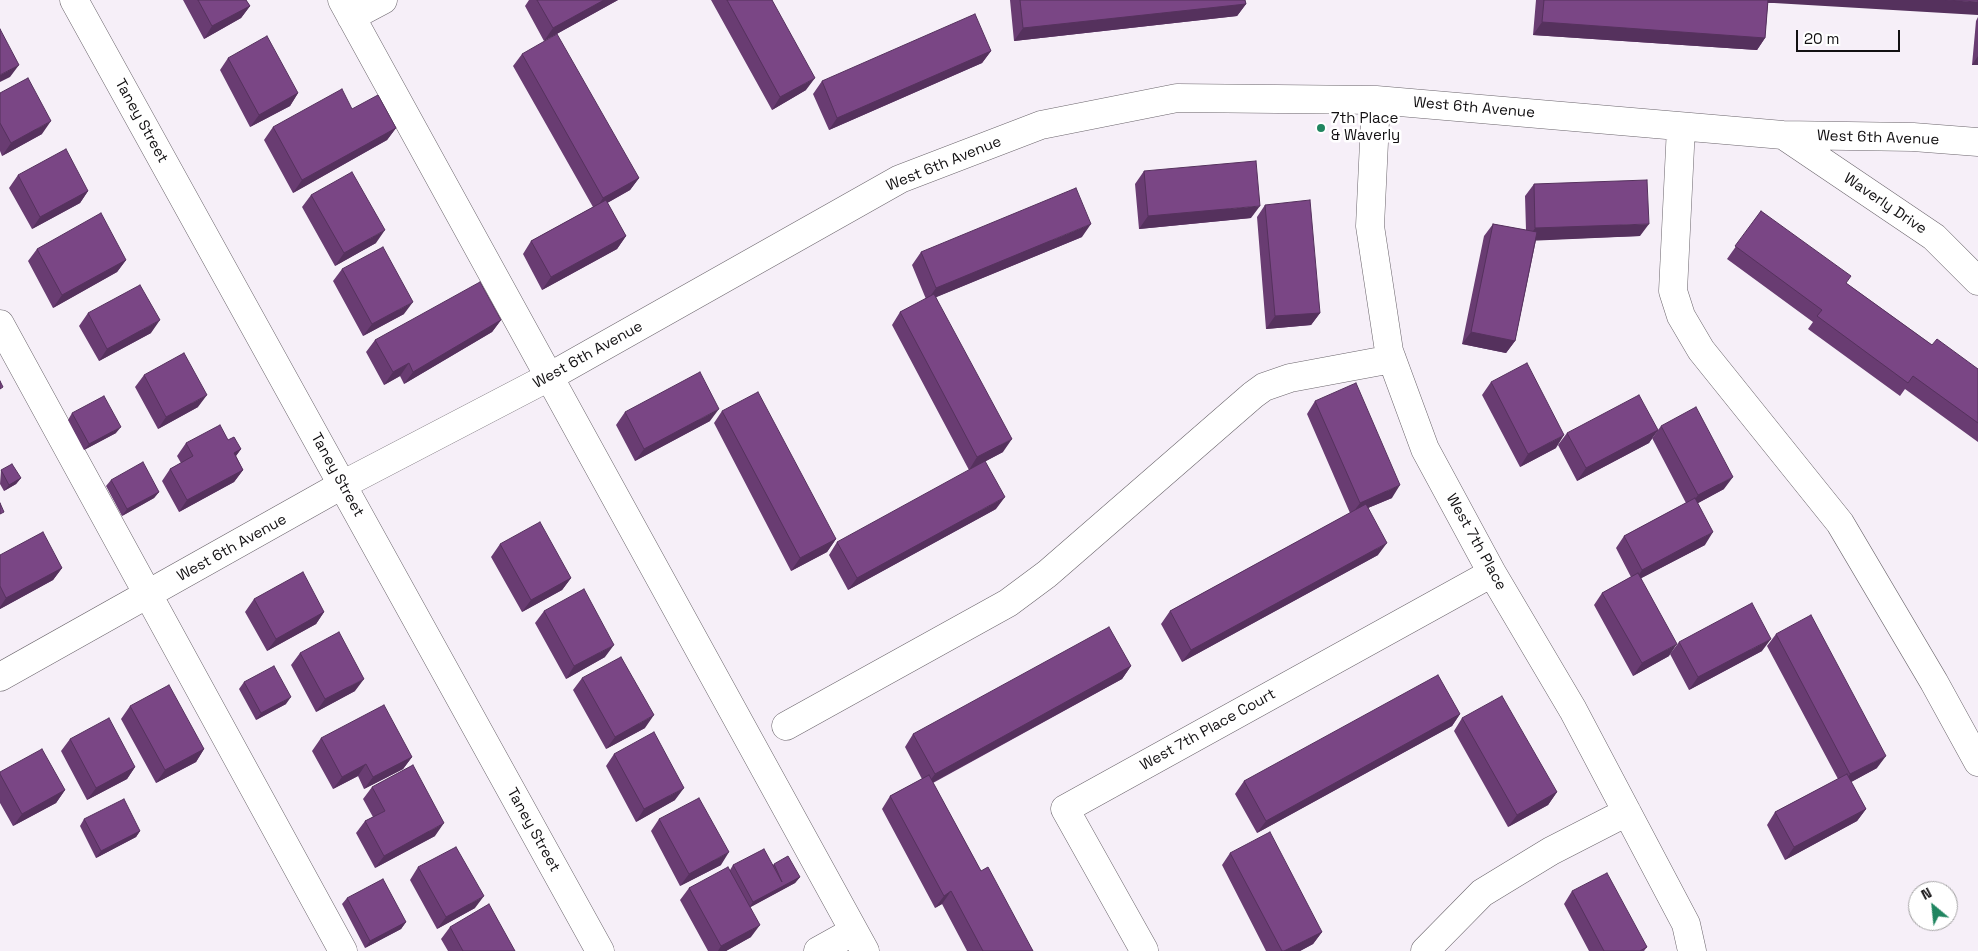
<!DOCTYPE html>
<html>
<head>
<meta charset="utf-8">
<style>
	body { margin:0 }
	#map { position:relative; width:1978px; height:951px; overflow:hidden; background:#f6eff8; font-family:"Space Grotesk",sans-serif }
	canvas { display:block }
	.north { position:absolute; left:1908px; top:881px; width:50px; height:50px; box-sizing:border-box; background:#fff; border:1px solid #a09fa0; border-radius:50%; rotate:332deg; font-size:14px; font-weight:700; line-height:20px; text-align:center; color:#121012 }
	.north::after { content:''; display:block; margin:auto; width:18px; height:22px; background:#208560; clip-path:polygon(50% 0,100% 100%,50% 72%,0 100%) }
	.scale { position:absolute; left:1796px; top:30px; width:104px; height:22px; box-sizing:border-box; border:2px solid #121012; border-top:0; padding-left:6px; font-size:15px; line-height:18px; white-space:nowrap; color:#121012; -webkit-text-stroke:4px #fff; paint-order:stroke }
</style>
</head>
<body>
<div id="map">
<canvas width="1978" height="951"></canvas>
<div class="north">N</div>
<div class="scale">20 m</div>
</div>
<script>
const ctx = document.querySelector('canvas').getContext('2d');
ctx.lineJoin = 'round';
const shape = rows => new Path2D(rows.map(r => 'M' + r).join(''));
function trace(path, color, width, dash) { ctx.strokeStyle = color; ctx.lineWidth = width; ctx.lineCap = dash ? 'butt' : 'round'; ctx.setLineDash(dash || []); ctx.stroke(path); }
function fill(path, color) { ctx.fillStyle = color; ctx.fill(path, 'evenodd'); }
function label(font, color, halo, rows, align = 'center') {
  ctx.font = font + ' "Space Grotesk",sans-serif'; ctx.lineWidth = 5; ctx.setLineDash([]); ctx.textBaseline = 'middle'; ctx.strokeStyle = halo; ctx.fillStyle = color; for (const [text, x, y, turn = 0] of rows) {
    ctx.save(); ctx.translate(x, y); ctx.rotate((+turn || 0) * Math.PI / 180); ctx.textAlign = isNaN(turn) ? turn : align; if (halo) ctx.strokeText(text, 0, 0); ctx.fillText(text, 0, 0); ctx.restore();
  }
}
const minor = shape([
	[74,0,600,951],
	[342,0,865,951],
	[351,17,383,0],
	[1376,100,1370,226,1389,351,1425,449,1492,573,1573,710,1686,924,1692,951],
	[1681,127,1673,291,1681,316,1701,350,1840,523,1934,682,1978,762],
	[1783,135,1934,237,1978,281],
	[0,324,343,951],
	[0,677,342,485,549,377,900,179,1041,125,1177,98,1376,100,1783,135,1913,137,1978,142],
	[786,726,1008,603,1047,574,1253,395,1264,387,1290,378,1392,359],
	[1144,950,1065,809,1492,573],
	[818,951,854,931],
	[1425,951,1482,893,1551,851,1627,812]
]);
const wall = shape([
	[183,0,246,0,250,6,241,18,204,39],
	[529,0,618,0,544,41,525,6],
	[711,0,772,0,806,90,772,110],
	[1010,0,1245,0,1246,4,1237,16,1014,41],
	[1536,0,1978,0,1768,3,1765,38,1757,50,1533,35],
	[1978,17,1978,65,1972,65,1976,21],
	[991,51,982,63,829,130,813,94,822,81],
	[522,54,639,178,630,190,607,203,626,236,617,249,542,290,523,254,531,241,593,207,513,66],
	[228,58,298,93,290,106,250,127,220,70],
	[0,93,42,134,2,156,0,151],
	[273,127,396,128,387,140,293,193,264,140],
	[1144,171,1251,218,1139,229,1135,184],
	[18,175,88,191,80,203,32,229,9,188],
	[1534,184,1640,236,1536,240,1515,341,1506,353,1462,344,1484,236,1493,224,1526,230,1525,196],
	[311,195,376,243,335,266,302,207],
	[1265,205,1320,313,1311,325,1266,329,1257,217],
	[1761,211,1846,283,1932,345,1978,369,1978,442,1905,389,1900,396,1808,329,1813,322,1727,259],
	[1082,237,936,297,1003,452,969,470,892,325,900,312,926,299,912,265,921,252],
	[37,249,126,260,117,272,53,308,28,261],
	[342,269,404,314,363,336,333,281],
	[88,313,151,333,99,361,79,326],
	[501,320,492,332,404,384,400,376,384,385,366,352,375,340],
	[144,375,198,407,158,429,135,387],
	[1491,382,1556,448,1520,467,1482,395],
	[1315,401,1392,498,1368,508,1378,555,1182,662,1161,624,1170,611,1350,513,1307,414],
	[722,411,836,539,827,552,791,571,714,423],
	[625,412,710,421,635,461,616,425],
	[72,413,116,433,84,450,68,420],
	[1661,426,1724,489,1698,503,1705,545,1641,578,1669,656,1633,676,1594,605,1602,593,1631,577,1616,548,1624,536,1686,503,1652,438],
	[1658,430,1649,443,1577,481,1558,445,1567,433],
	[228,440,241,449,236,456,243,470,234,482,179,512,162,481,170,469,181,463,177,456,186,443],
	[1,470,21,478,16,484,4,491,0,484],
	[111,480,159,492,154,498,122,516,106,486],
	[996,509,848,590,829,555,837,542],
	[500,544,571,578,562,590,522,612,491,557],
	[0,555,62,568,53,580,0,609],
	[254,599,324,612,316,624,267,651,245,612],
	[544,611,605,657,566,679,535,623],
	[1776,634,1877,768,1851,782,1866,809,1857,821,1785,860,1767,825,1775,812,1838,779,1767,646],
	[1679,642,1762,651,1689,690,1670,654],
	[300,653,355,691,316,712,291,665],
	[1131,666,1122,679,933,783,981,871,1033,951,967,951,942,904,935,908,882,809,890,796,922,779,905,747,913,734],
	[582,678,645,728,606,749,573,690],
	[244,682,286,704,256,720,239,689],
	[130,706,204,749,196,762,156,783,121,719],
	[1460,714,1452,726,1257,833,1235,794,1244,781],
	[1462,718,1557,792,1548,805,1508,827,1454,731],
	[321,738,412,757,403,769,364,789,358,776,333,789,312,751],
	[70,739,135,767,127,779,87,800,61,751],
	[614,754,675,800,636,822,606,766],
	[0,772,65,790,56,803,13,826,0,803],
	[372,787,435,836,375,868,356,833,365,821,373,817,363,799],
	[84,819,140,831,136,837,96,858,80,826],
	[659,819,721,865,680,886,651,831],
	[1230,853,1322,932,1313,944,1300,951,1266,951,1222,865],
	[774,864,800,877,795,883,750,907,751,937,726,951,708,951,680,900,689,888,730,870,733,865,773,865],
	[418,867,475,908,437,929,410,880],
	[1572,891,1647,947,1644,951,1589,951,1564,904],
	[347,898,406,922,401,929,365,948,342,904],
	[450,927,515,951,448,951,441,939]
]);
const shadedWall = shape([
	[604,0,618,0,544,41,553,28],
	[1759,0,1946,0,1978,2,1978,15,1757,2],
	[1246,4,1237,16,1014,41,1023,28],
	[250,6,241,18,204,39,212,26],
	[1542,22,1765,38,1757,50,1533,35],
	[991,51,982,63,829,130,837,118],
	[1978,56,1978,65,1972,65],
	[19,65,10,77,0,82,0,75],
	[815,78,806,90,772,110,780,97],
	[298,93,290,106,250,127,259,115],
	[51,121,42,134,2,156,11,143],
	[396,128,387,140,293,193,302,180],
	[639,178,630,190,595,210,603,198],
	[88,191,80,203,32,229,40,217],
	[1260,206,1251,218,1139,229,1148,216],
	[1091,224,1082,237,927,301,936,288],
	[1649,224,1640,236,1527,241,1535,228],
	[385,230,376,243,335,266,344,253],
	[626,236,617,249,542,290,551,277],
	[126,260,117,272,53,308,62,295],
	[413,302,404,314,363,336,372,324],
	[1320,313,1311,325,1266,329,1275,316],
	[160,320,151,333,99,361,107,349],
	[501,320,492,332,404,384,413,372],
	[1471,332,1515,341,1506,353,1462,344],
	[409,363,400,376,384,385,393,372],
	[207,395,198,407,158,429,166,417],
	[719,409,710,421,635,461,644,449],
	[121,427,116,433,84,450,89,444],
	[1658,430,1649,443,1577,481,1586,468],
	[1564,435,1556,448,1520,467,1528,454],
	[1012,439,1003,452,969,470,977,457],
	[241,449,232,461,234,453],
	[243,470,234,482,179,512,187,500],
	[1733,477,1724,489,1689,508,1698,495],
	[21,478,16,484,4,491,9,485],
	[1400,485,1392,498,1351,515,1360,503],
	[159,492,154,498,122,516,127,509],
	[1005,497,996,509,848,590,857,578],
	[1713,532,1705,545,1634,582,1642,570],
	[836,539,827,552,791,571,800,558],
	[1387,543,1378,555,1182,662,1191,650],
	[62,568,53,580,0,609,0,607,6,598],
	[571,578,562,590,522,612,531,600],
	[324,612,316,624,267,651,276,639],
	[1771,639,1762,651,1689,690,1698,677],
	[1677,644,1669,656,1633,676,1642,663],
	[614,645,605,657,566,679,574,666],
	[1131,666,1122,679,926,786,935,774],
	[364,679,355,691,316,712,325,699],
	[291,697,286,704,256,720,261,713],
	[1460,714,1452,726,1257,833,1266,821],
	[654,715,645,728,606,749,615,737],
	[204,749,196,762,156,783,165,770],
	[1886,756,1877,768,1842,787,1850,774],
	[412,757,403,769,364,789,373,777],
	[366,764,358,776,333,789,342,777],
	[135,767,127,779,87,800,96,788],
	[684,788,675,800,636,822,644,809],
	[65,790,56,803,13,826,22,814],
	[1557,792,1548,805,1508,827,1517,815],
	[1866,809,1857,821,1785,860,1794,847],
	[444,823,435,836,375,868,384,856],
	[140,831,136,837,96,858,101,851],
	[729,852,721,865,680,886,689,874],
	[800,877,795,883,749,908,753,902],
	[951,891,942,904,935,908,944,896],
	[484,896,475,908,437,929,446,917],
	[406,922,401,929,365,948,370,941],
	[760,925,751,937,726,951,718,951,721,946],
	[1322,932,1313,944,1300,951,1284,951]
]);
const building = shape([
	[198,0,246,0,250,6,212,26,198,0],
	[537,0,604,0,553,28,537,0],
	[727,0,772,0,815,78,780,97,727,0],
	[1020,0,1245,0,1246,4,1023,28,1020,0],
	[1544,0,1768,0,1765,38,1542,22,1544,0],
	[1946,0,1978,0,1978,2,1946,0],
	[975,14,991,51,837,118,822,81,975,14],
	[0,29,19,65,0,75,0,29],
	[557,34,639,178,603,198,522,54,557,34],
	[267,36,298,93,259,115,228,58,267,36],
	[28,78,51,121,11,143,0,123,0,93,28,78],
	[342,89,352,109,378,95,396,128,302,180,273,127,342,89],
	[66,149,88,191,40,217,18,175,66,149],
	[1256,161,1260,206,1148,216,1144,171,1256,161],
	[352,172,385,230,344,253,311,195,352,172],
	[1647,180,1649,224,1535,228,1534,184,1647,180],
	[1076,188,1091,224,936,288,921,252,1076,188],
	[606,200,626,236,551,277,531,241,606,200],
	[1310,200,1320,313,1275,316,1265,205,1310,200],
	[1761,211,1851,276,1846,283,1932,345,1937,339,1978,369,1978,423,1913,376,1908,383,1817,316,1822,310,1735,246,1761,211],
	[101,213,126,260,62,295,37,249,101,213],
	[1493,224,1537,232,1515,341,1471,332,1493,224],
	[383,247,413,302,372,324,342,269,383,247],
	[480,282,501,320,413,372,409,363,393,372,375,340,480,282],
	[140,285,160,320,107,349,88,313,140,285],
	[934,294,1012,439,977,457,900,312,934,294],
	[184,353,207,395,166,417,144,375,184,353],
	[1527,363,1564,435,1528,454,1491,382,1527,363],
	[700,372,719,409,644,449,625,412,700,372],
	[0,381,3,387,0,389,0,381],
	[1356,383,1400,485,1360,503,1315,401,1356,383],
	[758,392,836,539,800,558,722,411,758,392],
	[1639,395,1658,430,1586,468,1567,433,1639,395],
	[104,396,121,427,89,444,72,413,104,396],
	[1696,407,1733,477,1698,495,1661,426,1696,407],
	[220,425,228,440,234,437,241,449,234,453,243,470,187,500,170,469,193,456,186,443,220,425],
	[985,461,1005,497,857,578,837,542,985,461],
	[143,462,159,492,127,509,111,480,143,462],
	[12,464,21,478,9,485,1,470,12,464],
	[1695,498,1713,532,1642,570,1624,536,1695,498],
	[0,503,4,512,0,514,0,503],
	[1366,504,1387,543,1191,650,1170,611,1366,504],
	[540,522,571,578,531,600,500,544,540,522],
	[43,532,62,568,6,598,0,586,0,555,43,532],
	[303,572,324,612,276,639,254,599,303,572],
	[1638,573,1677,644,1642,663,1602,593,1638,573],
	[584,589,614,645,574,666,544,611,584,589],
	[1752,603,1771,639,1698,677,1679,642,1752,603],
	[1811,615,1886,756,1850,774,1776,634,1811,615],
	[1109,627,1131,666,935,774,913,734,1109,627],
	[339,632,364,679,325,699,300,653,339,632],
	[621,657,654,715,615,737,582,678,621,657],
	[274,666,291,697,261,713,244,682,274,666],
	[1438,675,1460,714,1266,821,1244,781,1438,675],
	[169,685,204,749,165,770,130,706,169,685],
	[1502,696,1557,792,1517,815,1462,718,1502,696],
	[384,705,412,757,373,777,366,764,342,777,321,738,384,705],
	[109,718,135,767,96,788,70,739,109,718],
	[654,732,684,788,644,809,614,754,654,732],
	[42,749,65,790,22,814,0,774,0,772,42,749],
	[413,765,444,823,384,856,365,821,385,811,372,787,413,765],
	[1847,774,1866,809,1794,847,1775,812,1847,774],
	[929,775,981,871,988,867,1033,951,983,951,951,891,944,896,890,796,929,775],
	[699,798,729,852,689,874,659,819,699,798],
	[124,799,140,831,101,851,84,819,124,799],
	[1270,832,1322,932,1284,951,1282,951,1230,853,1270,832],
	[456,847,484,896,446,917,418,867,456,847],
	[764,849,782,882,774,864,788,856,800,877,753,902,733,865,764,849],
	[728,867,760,925,721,946,689,888,728,867],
	[1607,873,1647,947,1640,951,1604,951,1572,891,1607,873],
	[383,879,406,922,370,941,347,898,383,879],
	[489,904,515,951,463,951,450,927,489,904]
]);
const markers = [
	[1321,128,5,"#208560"]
];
const streetNames = [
	["West 6th Avenue",1474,108,5],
	["Taney Street",141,121,61],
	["West 6th Avenue",1878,138,2],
	["West 6th Avenue",944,164,-22],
	["Waverly Drive",1885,204,34],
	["West 6th Avenue",588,355,-29],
	["Taney Street",337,475,61],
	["West 7th Place",1476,542,61],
	["West 6th Avenue",232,548,-29],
	["West 7th Place Court",1208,730,-29],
	["Taney Street",533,830,61]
];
const poiNames = [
	["7th Place",1331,119],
	["& Waverly",1331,136]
];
trace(minor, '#6b656c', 29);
trace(minor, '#fff', 28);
fill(wall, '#693c72');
fill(shadedWall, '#55315d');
fill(building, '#7a4685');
trace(building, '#55315d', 1);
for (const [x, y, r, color] of markers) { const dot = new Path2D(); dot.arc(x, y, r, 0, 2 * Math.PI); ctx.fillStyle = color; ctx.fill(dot); trace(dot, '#fff', 2); }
label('15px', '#121012', '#fff', streetNames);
label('15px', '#121012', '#fff', poiNames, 'left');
</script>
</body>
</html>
